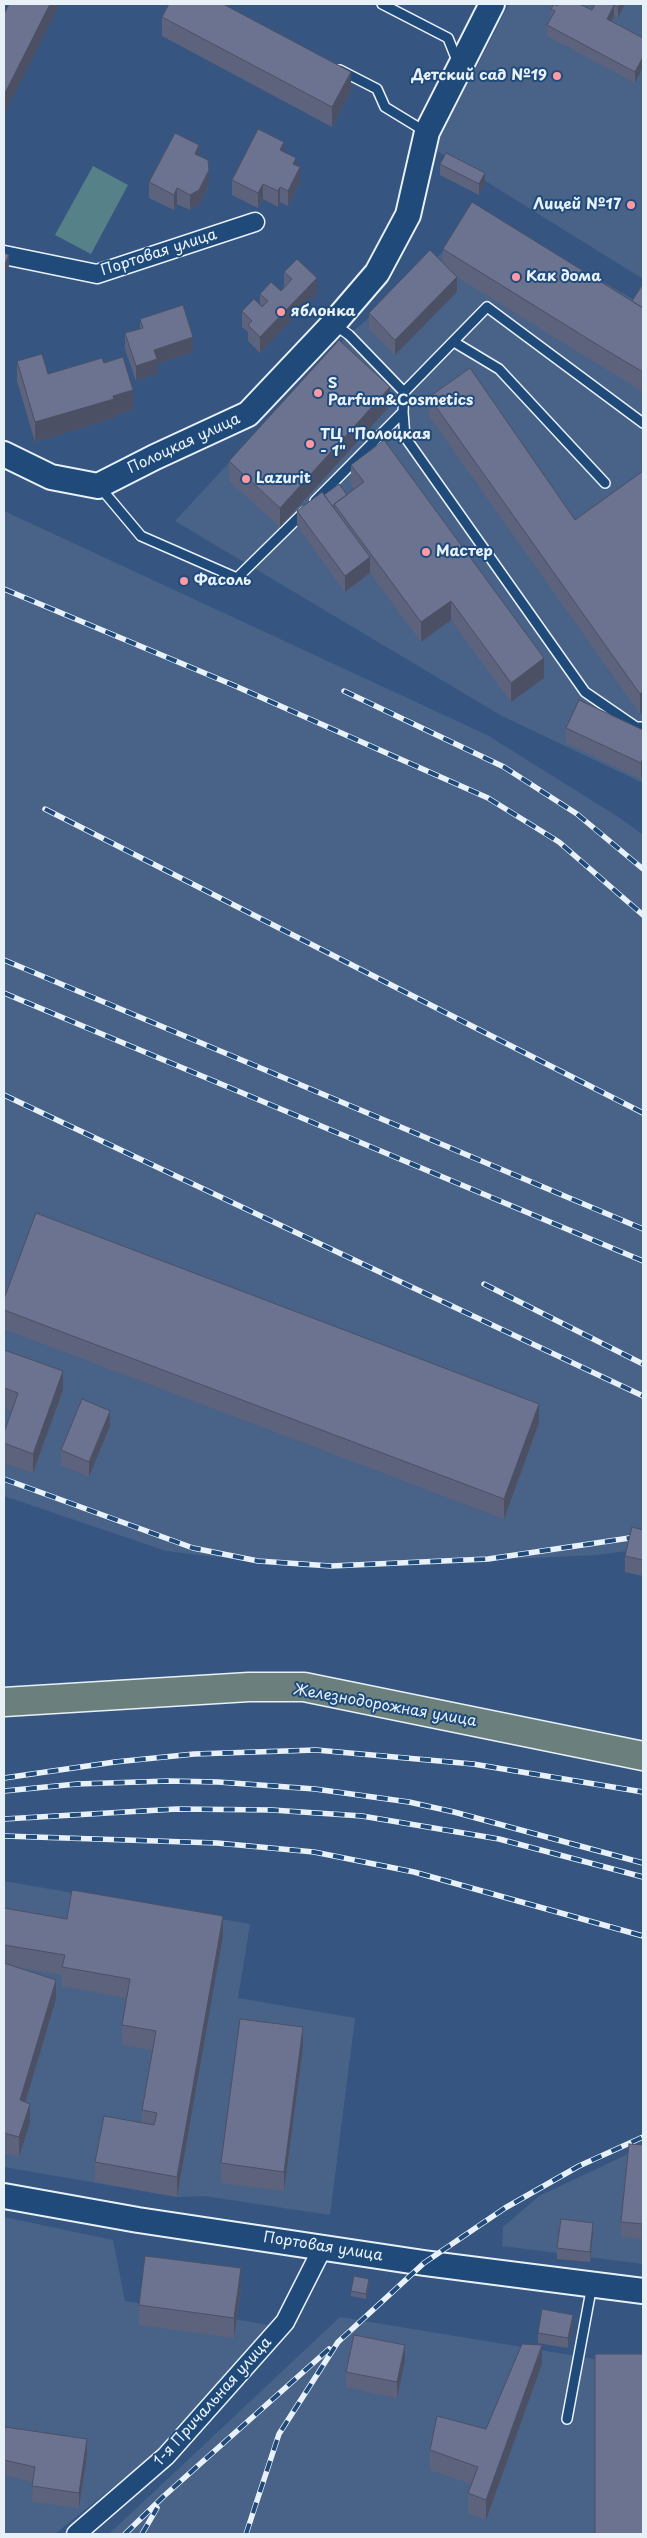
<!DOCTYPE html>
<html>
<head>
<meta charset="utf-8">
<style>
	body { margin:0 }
	#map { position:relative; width:647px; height:2538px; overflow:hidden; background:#365681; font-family:"Playpen Sans",sans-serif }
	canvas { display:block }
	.frame { position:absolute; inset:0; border:5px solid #e8f1f8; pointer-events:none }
</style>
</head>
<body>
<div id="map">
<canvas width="647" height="2538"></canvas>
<div class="frame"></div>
</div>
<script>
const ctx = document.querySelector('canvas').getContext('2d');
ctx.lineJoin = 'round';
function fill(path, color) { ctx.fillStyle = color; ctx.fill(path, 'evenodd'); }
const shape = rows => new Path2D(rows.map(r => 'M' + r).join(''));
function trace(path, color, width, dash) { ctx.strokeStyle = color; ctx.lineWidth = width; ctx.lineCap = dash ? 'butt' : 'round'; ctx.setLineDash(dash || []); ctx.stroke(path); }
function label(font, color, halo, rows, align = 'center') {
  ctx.font = font + ' "Playpen Sans",sans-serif'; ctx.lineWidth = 4; ctx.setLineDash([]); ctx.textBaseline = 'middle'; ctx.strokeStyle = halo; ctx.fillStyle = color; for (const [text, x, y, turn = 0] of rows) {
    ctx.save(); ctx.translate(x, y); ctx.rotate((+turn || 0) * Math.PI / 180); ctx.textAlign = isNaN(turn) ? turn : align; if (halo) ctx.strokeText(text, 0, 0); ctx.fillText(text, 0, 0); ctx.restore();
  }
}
const built = shape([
	[509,4,643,4,643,279,434,149],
	[473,207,643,305,643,783,502,716,175,521,340,343,441,254],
	[4,511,487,735,620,818,643,835,643,1549,596,1555,311,1568,166,1551,4,1496],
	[4,1881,250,1924,238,1998,355,2018,330,2215,204,2196,177,2197,4,2167],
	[643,2147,643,2264,502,2246,503,2227,539,2196],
	[4,2217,113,2240,125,2301,269,2325,159,2450,55,2534,4,2534],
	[340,2317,643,2367,643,2534,109,2534]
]);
const green = shape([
	[93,166,128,185,91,254,55,235]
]);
const lane = shape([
	[382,4,448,38,458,63],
	[340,70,377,89,385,107,426,132],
	[334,324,349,335,404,392,487,307,643,423],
	[454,342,499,369,605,483],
	[404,392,403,412,405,437,585,692,636,727,643,727],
	[99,486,141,536,237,578,304,512],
	[315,501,403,412],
	[567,2419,592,2285]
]);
const street = shape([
	[4,255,97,274,255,222],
	[76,2534,166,2456,285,2322,323,2247]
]);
const secondary = shape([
	[4,454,51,477,98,486,155,457,248,414,334,323,377,273,408,215,427,132,492,4],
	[4,2196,138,2220,424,2263,643,2291]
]);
const primary = shape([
	[4,1702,249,1687,304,1687,643,1756]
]);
const rail = shape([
	[4,589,233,685,488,798,559,842,643,915],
	[344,691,504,767,577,814,643,869],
	[45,809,643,1113],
	[4,960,643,1229],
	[4,993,643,1261],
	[4,1095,643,1396],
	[484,1284,643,1364],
	[4,1479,193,1548,258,1561,331,1566,488,1559,643,1536],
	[4,1778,115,1762,194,1754,316,1750,473,1764,643,1792],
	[4,1791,77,1784,169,1781,218,1782,315,1789,409,1802,454,1812,643,1863],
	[4,1819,177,1809,272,1810,362,1816,499,1839,643,1877],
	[4,1836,217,1843,314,1852,414,1872,643,1936],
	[125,2534,164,2496,329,2349],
	[142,2534,157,2508],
	[246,2534,279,2434,338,2342,424,2263,505,2208,579,2166,643,2137]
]);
const wall = shape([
	[595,4,625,4,618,18,614,16,611,21,643,38,643,67,635,83,547,36,547,25,551,18,551,9,557,6,592,10],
	[162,17,351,91,332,127,162,36],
	[284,152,296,165,300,182,288,206,280,202,278,207,263,199,258,208,232,195,232,180],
	[199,156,209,185,199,205,190,210,177,204,174,210,149,198,149,182],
	[440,164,485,183,479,195,440,175],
	[443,249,632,301,643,284,643,392,606,369,457,277,457,292,395,355,369,329,369,313,443,263],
	[284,272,317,293,260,353,248,341,248,332,242,327,242,311,260,305,260,294,281,291,284,287],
	[140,319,193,352,157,364,157,374,136,381,125,349,125,333,140,329],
	[17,361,48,374,104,363,133,410,114,416,114,418,35,442,17,381],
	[429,397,575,520,643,471,640,714,429,416],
	[390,406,280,527,229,481,229,461],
	[351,465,544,678,511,702,451,620,421,642,370,573,345,592,297,526,297,511,324,495,347,495,354,489,351,484],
	[566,728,643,730,641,779,566,743],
	[4,1299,539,1423,504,1519,4,1329],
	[4,1350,63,1390,33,1473,4,1463,4,1433,12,1411,4,1408],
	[110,1426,89,1477,61,1465,61,1450],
	[643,1530,643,1576,625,1572,625,1556],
	[4,1908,67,1919,223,1936,177,2197,95,2182,95,2162,142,2123,142,2110,152,2050,122,2045,122,2025,126,1998,62,1986,62,1975,12,1966,56,1999,25,2102,30,2123,19,2157,4,2153],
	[303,2047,284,2191,221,2183,221,2163],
	[643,2145,643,2239,621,2237,621,2222],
	[593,2233,590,2262,557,2259,557,2248],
	[369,2284,366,2299,351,2296,351,2291],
	[241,2288,234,2338,139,2325,139,2305],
	[573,2325,568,2348,538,2343,538,2333],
	[405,2361,397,2398,346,2387,346,2372],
	[542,2364,486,2520,468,2513,468,2493,471,2484,430,2470,430,2450,486,2429],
	[4,2437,87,2455,79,2508,32,2502,33,2482,4,2475]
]);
const shadedWall = shape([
	[50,4,60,4,4,115,4,95],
	[620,4,625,4,618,18,618,7],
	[614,5,614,16,607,29,607,19],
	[643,57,643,67,635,83,635,72],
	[351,72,351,91,332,127,332,107],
	[284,142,284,157,280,150],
	[199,145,199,161,195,154],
	[296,158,296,173,293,164],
	[300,167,300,182,288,206,288,191],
	[209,170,209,185,199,205,190,210,190,195],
	[485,173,485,183,479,195,479,184],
	[263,184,263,199,258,208,258,193],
	[280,187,280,202,278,207,278,191],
	[177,188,177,204,174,210,174,195],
	[9,255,9,266,4,276,4,266],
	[457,277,457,292,395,355,395,340],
	[317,278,317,293,260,353,260,337],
	[193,337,193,352,157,364,157,374,136,381,136,366,154,350],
	[390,387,390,406,280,527,280,508],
	[133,390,133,410,114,416,114,418,35,442,35,422],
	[370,557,370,573,345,592,345,576],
	[451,601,451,620,421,642,421,622],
	[544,658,544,678,511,702,511,683],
	[643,691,643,711,640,714,640,694],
	[643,758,643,773,641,779,641,763],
	[63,1371,63,1390,33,1473,33,1454],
	[539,1404,539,1423,504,1519,504,1499],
	[110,1411,110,1426,89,1477,89,1462],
	[223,1916,223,1936,177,2197,177,2177],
	[56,1980,56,1999,20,2120,20,2100],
	[303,2027,303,2047,284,2191,284,2172],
	[30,2104,30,2123,19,2157,19,2137],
	[593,2223,593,2233,590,2262,590,2252],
	[241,2268,241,2288,234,2338,234,2318],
	[369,2279,369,2284,366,2299,366,2294],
	[573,2315,573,2325,568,2348,568,2338],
	[405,2345,405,2361,397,2398,397,2382],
	[542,2345,542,2364,486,2520,486,2500],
	[87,2439,87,2455,79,2508,79,2493]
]);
const building = shape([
	[9,4,50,4,4,95,4,14,9,4],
	[169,4,223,4,351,72,332,107,162,17,169,4],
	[554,4,557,6,558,4,579,4,592,10,595,4,620,4,618,7,614,5,607,19,643,38,643,57,635,72,547,25,555,11,551,9,554,4],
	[258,129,284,142,280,150,296,158,293,164,300,167,288,191,280,187,278,191,263,184,258,193,232,180,258,129],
	[175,133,199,145,195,154,208,160,209,170,199,190,190,195,177,188,174,195,149,182,175,133],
	[446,153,485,173,479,184,440,164,446,153],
	[472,202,643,308,643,372,606,350,443,249,472,202],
	[430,250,457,277,395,340,369,313,430,250],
	[4,253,9,255,4,266,4,253],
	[297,259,317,278,260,337,248,325,252,321,242,311,254,299,262,307,268,301,260,294,271,282,281,291,292,279,284,272,297,259],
	[643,284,643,308,632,301,643,284],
	[183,305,193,337,154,350,157,359,136,366,125,333,143,328,140,319,183,305],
	[339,340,390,387,280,508,229,461,339,340],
	[42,354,48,374,102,358,104,363,123,357,133,390,113,396,114,399,35,422,17,361,42,354],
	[470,368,575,520,643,471,643,691,640,694,429,397,470,368],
	[384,440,544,658,511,683,451,601,421,622,334,504,364,482,351,465,384,440],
	[339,484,347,495,334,504,334,508,324,495,339,484],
	[322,492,370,557,345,576,297,511,322,492],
	[579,700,643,730,643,758,641,763,566,728,579,700],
	[36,1213,539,1404,504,1499,4,1310,4,1299,36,1213],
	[4,1350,63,1371,33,1454,4,1443,4,1433,18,1393,4,1388,4,1350],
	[82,1399,110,1411,89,1462,61,1450,82,1399],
	[632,1527,643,1530,643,1560,625,1556,632,1527],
	[72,1890,223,1916,177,2177,95,2162,104,2116,154,2125,157,2113,142,2110,156,2031,122,2025,130,1979,62,1967,65,1955,4,1945,4,1908,67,1919,72,1890],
	[4,1963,56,1980,20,2100,30,2104,19,2137,4,2133,4,1963],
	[240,2019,303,2027,284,2172,221,2163,240,2019],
	[629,2144,643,2145,643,2224,621,2222,629,2144],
	[561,2219,593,2223,590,2252,557,2248,561,2219],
	[145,2256,241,2268,234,2318,139,2305,145,2256],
	[354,2276,369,2279,366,2294,351,2291,354,2276],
	[542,2309,573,2315,568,2338,538,2333,542,2309],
	[354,2335,405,2345,397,2382,346,2372,354,2335],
	[522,2344,542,2345,486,2500,468,2493,478,2467,430,2450,437,2416,486,2429,522,2344],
	[595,2354,643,2354,643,2534,595,2534,595,2354],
	[5,2427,87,2439,79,2493,32,2486,35,2467,4,2460,4,2437,5,2427]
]);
const markers = [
	[557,76,5,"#ff9aa2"],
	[631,205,5,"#ff9aa2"],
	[516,277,5,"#ff9aa2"],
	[281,312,5,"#ff9aa2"],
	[318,393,5,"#ff9aa2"],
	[310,444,5,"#ff9aa2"],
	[246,479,5,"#ff9aa2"],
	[426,552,5,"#ff9aa2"],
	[184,581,5,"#ff9aa2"]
];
const poiNames = [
	["Детский сад №19",547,76,"right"],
	["Лицей №17",621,205,"right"],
	["Как дома",526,277],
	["яблонка",291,312],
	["S",328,384],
	["Parfum&Cosmetics",328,401],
	["ТЦ \"Полоцкая",320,435],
	["- 1\"",320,452],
	["Lazurit",256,479],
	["Мастер",436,552],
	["Фасоль",194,581]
];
const streetNames = [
	["Портовая улица",159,253,-18],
	["Полоцкая улица",184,444,-25],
	["Железнодорожная улица",385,1706,10],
	["Портовая улица",323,2247,9],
	["1-я Причальная улица",213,2402,-48]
];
fill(built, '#496288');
fill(green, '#568189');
trace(lane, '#e8f1f8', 12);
trace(street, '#e8f1f8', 21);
trace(secondary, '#e8f1f8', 28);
trace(primary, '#e8f1f8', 31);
trace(lane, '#1f4a7a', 9);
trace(street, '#1f4a7a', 18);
trace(secondary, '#1f4a7a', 24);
trace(primary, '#6b7f7c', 28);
trace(rail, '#e8f1f8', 5.5);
trace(rail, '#1f4a7a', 4, [11]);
fill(wall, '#5d637c');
fill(shadedWall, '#4c5065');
fill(building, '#6c7390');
trace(building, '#4c5065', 1);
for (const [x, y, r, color] of markers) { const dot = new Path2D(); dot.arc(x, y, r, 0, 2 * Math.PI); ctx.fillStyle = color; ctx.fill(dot); trace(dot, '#1f4a7a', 2); }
label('bold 15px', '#e8f1f8', '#1f4a7a', poiNames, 'left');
label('15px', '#e8f1f8', '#1f4a7a', streetNames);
</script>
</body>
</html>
